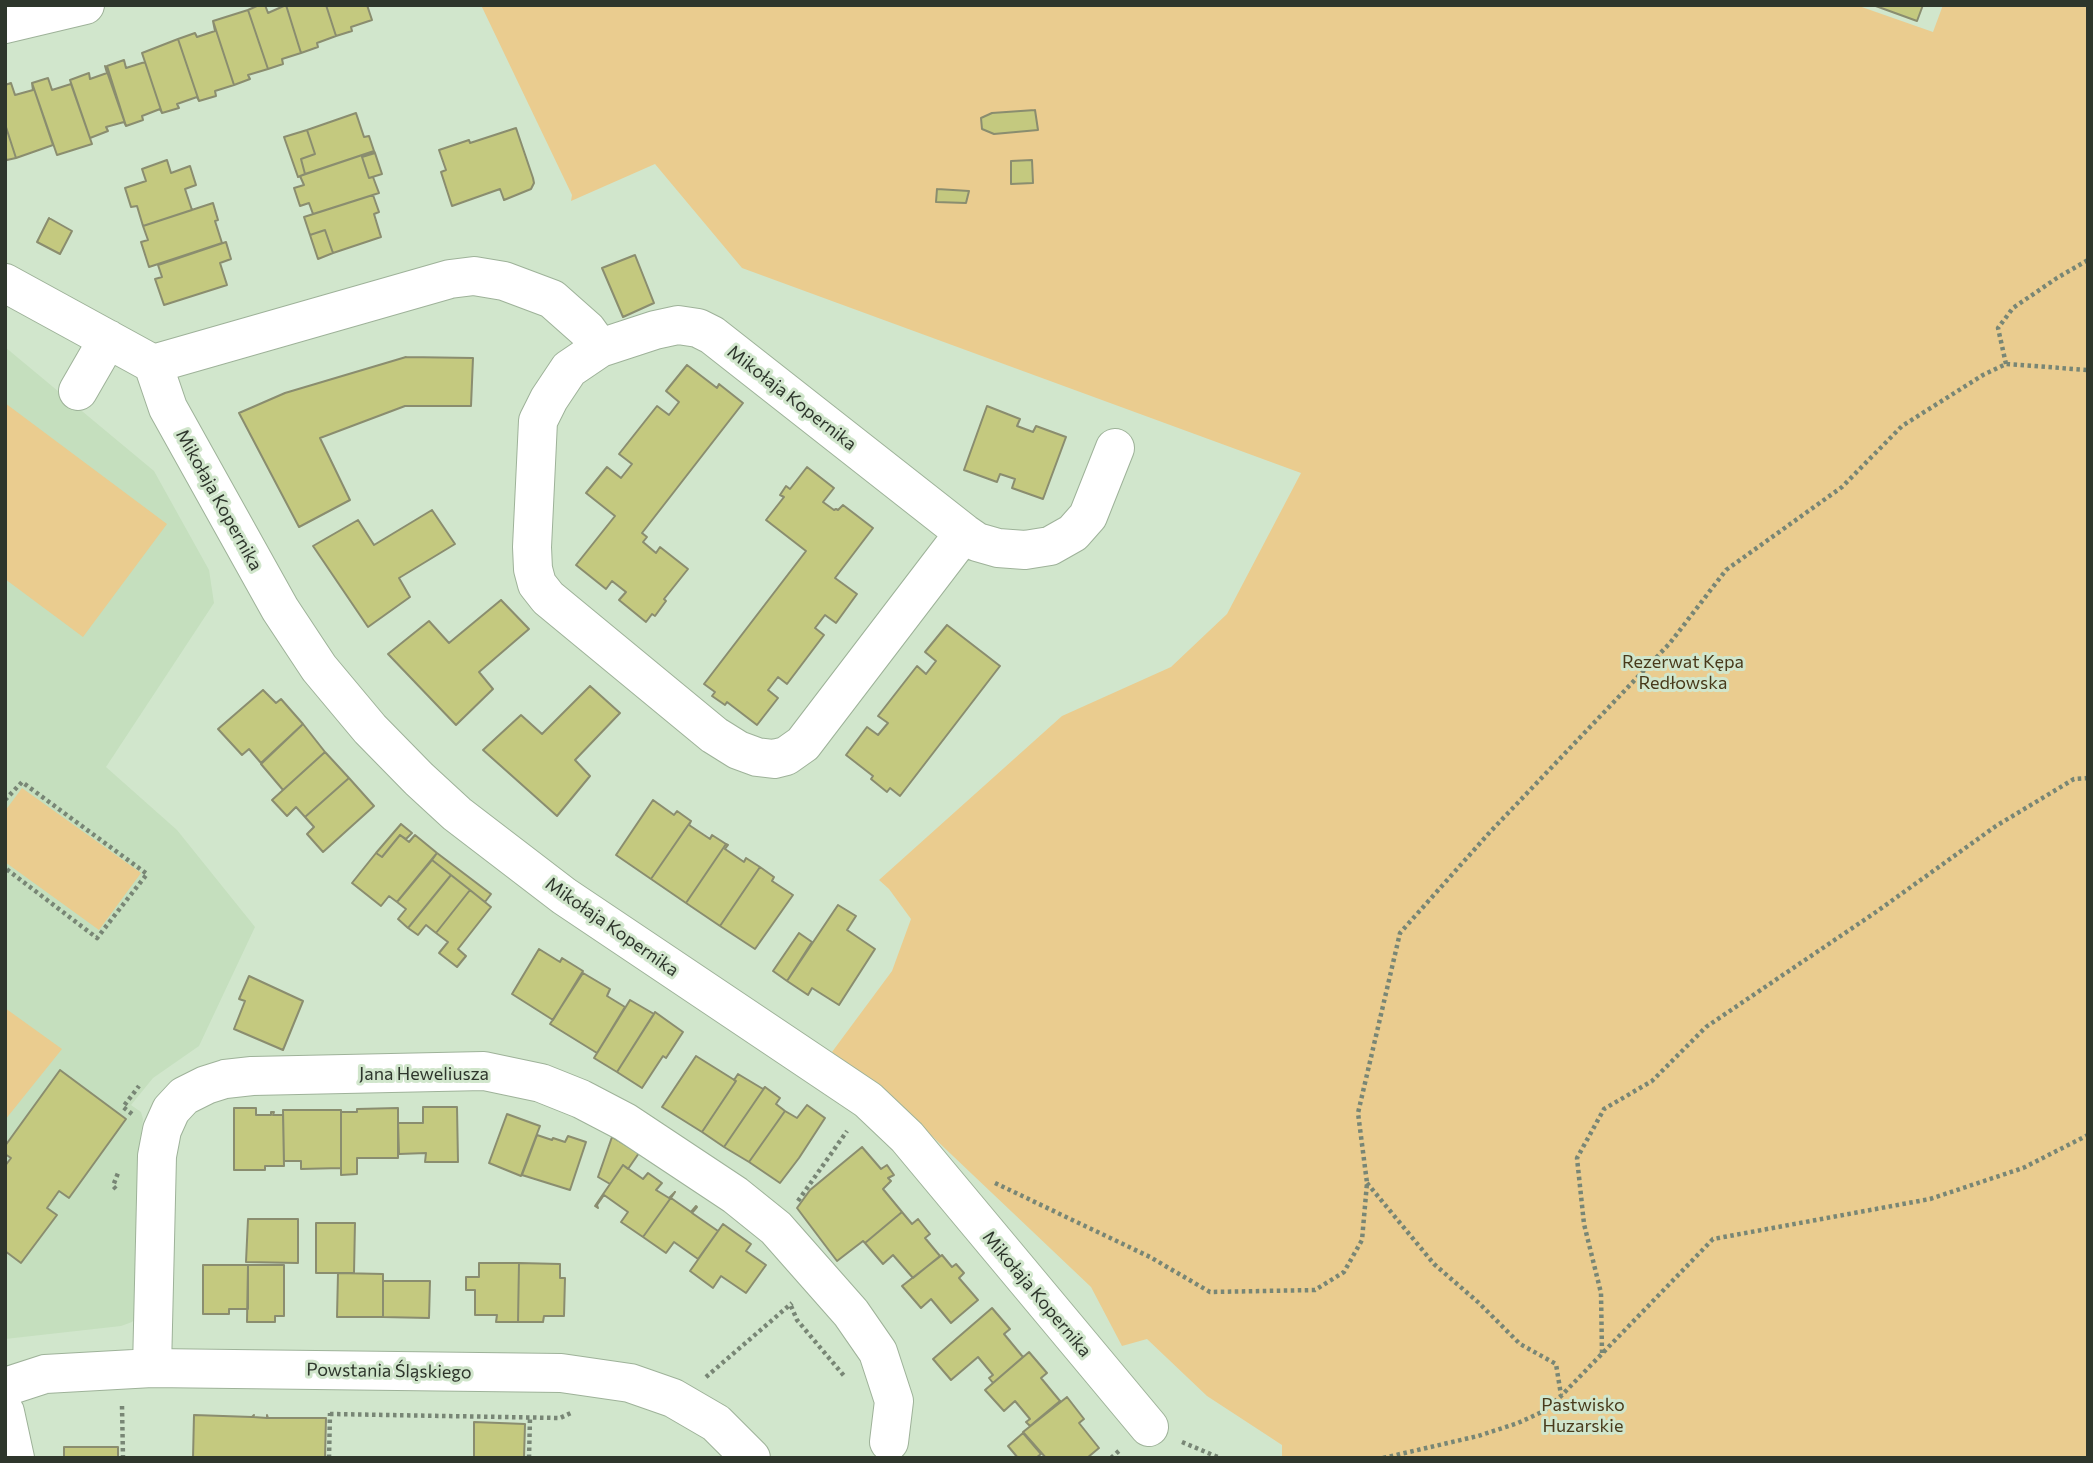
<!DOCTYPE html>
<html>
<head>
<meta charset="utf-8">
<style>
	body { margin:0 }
	#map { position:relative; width:2093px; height:1463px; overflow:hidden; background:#d1e6cc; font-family:Commissioner,sans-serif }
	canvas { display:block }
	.frame { position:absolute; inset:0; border:7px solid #2e362c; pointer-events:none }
</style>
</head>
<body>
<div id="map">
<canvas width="2093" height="1463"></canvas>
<div class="frame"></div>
</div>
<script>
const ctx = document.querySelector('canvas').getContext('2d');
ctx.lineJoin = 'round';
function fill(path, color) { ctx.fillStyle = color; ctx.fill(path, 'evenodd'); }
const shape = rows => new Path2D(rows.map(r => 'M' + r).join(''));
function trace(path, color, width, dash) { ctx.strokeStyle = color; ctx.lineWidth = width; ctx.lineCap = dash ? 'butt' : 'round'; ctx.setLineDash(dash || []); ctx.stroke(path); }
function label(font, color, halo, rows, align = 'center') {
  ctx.font = font + ' Commissioner,sans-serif'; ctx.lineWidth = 6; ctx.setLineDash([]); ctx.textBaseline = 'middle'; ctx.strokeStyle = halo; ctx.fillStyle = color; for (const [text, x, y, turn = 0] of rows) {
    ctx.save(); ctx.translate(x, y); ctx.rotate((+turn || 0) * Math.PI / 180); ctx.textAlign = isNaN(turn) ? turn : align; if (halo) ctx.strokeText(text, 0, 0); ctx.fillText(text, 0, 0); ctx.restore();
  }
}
const built = shape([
	[5,347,154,471,209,570,214,603,106,767,177,830,255,927,199,1046,153,1078,131,1105,141,1112,143,1119,138,1159,136,1317,132,1322,121,1326,5,1339]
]);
const green = shape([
	[481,5,1856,5,1933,32,1943,5,2088,5,2088,1458,1282,1458,1282,1445,1207,1396,1147,1339,1122,1346,1091,1287,894,1100,832,1052,892,971,911,919,889,889,879,880,1062,716,1171,667,1227,614,1301,473,742,268,655,164,571,201,572,195],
	[5,403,167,524,83,637,5,579],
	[22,788,141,873,99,930,5,862,5,811],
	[5,1008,62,1049,5,1120]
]);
const building = shape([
	[259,5,265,5,268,13,286,5,301,53,282,59,283,64,268,69,248,10,259,5],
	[286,5,326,5,336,36,317,43,318,47,301,53,286,5],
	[326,5,367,5,372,20,351,27,352,31,336,36,326,5],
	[1873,5,1923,5,1917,21,1873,5],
	[248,10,268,69,248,75,250,79,234,85,213,21,248,10],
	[213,21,234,85,215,91,216,96,199,101,178,39,195,33,197,37,215,31,213,21],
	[178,39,199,101,197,97,177,104,179,108,162,113,142,53,178,39],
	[124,60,126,68,145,62,162,113,160,109,142,116,143,120,126,126,107,66,124,60],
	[105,66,126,126,124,122,106,127,108,131,90,138,70,80,89,73,90,79,107,73,105,66],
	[48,78,52,90,71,84,92,144,57,155,32,83,48,78],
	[11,83,15,95,33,90,32,83,53,145,16,158,5,124,5,85,11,83],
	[1035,110,1038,130,994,134,982,129,981,118,992,113,1035,110],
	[356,113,364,137,369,136,374,151,305,174,301,159,315,154,307,130,356,113],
	[5,124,16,158,7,160,5,157,5,124],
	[516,128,533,178,534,183,531,189,504,200,500,189,452,206,441,172,446,170,439,150,469,140,470,143,516,128],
	[307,130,315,154,301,159,305,174,298,177,284,137,307,130],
	[374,151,375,153,362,157,369,178,373,177,379,193,313,214,309,203,300,206,294,188,304,185,300,176,374,151],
	[375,153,382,174,369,178,362,157,375,153],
	[167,160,171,173,190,166,196,185,185,189,192,210,143,226,137,206,131,207,125,188,146,181,142,169,167,160],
	[1032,160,1033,183,1011,184,1011,161,1032,160],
	[937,189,969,191,966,203,936,202,937,189],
	[373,195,379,212,374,214,381,237,333,253,325,230,310,235,304,217,373,195],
	[213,203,218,220,215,221,222,243,149,267,141,242,148,240,143,226,213,203],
	[49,218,72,231,60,254,37,242,49,218],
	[325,230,333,253,318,259,310,235,325,230],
	[226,242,231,259,220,263,227,285,164,305,155,279,162,277,158,265,226,242],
	[635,255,654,303,623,317,602,268,635,255],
	[406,357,473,358,471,406,405,406,320,438,350,500,299,527,239,413,285,393,406,357],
	[687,365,717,388,719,384,743,403,642,533,647,537,643,542,656,553,660,547,688,569,664,599,666,601,655,616,652,614,646,622,619,600,626,592,612,581,606,589,576,565,615,516,586,493,607,467,621,478,632,464,619,454,657,406,669,415,679,402,666,391,687,365],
	[987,406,1020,419,1017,426,1033,432,1036,426,1066,437,1043,499,1012,488,1015,479,1000,474,997,482,964,470,987,406],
	[807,467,834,488,823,502,834,510,836,509,838,510,843,505,873,528,835,578,857,594,836,623,825,615,815,628,824,635,787,684,778,677,768,690,778,698,757,725,727,702,725,705,712,696,715,692,704,684,806,551,766,520,784,497,780,495,786,486,790,489,807,467],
	[432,510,455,544,399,578,410,597,368,627,313,546,358,520,374,545,432,510],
	[501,600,529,629,479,672,493,689,456,725,388,654,429,621,449,643,501,600],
	[947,625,1000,666,900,796,890,788,887,792,871,779,873,776,846,755,867,727,878,735,888,723,878,716,917,666,926,674,936,661,925,652,947,625],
	[590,686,620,713,575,760,590,776,557,816,483,750,521,715,542,734,590,686],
	[263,690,276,703,281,699,303,724,261,763,249,749,242,755,218,729,263,690],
	[303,724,325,752,283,790,261,764,303,724],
	[325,752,349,778,305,817,296,807,287,816,272,800,325,752],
	[349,778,374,806,323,852,307,834,314,827,305,817,349,778],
	[653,800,674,815,677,811,691,821,651,879,616,855,653,800],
	[691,821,689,825,710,839,712,835,726,844,686,903,651,879,691,821],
	[401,824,412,833,406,839,400,835,382,857,376,853,401,824],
	[400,835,409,842,415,835,437,853,397,902,389,896,381,906,352,883,376,853,382,857,400,835],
	[726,844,728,845,725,849,744,862,746,858,760,867,720,926,686,903,726,844],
	[437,853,491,894,485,902,432,860,437,853],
	[432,860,451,875,408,928,398,919,406,909,397,902,432,860],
	[760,867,774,877,772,881,793,895,755,949,720,926,760,867],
	[451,875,470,890,436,933,426,925,418,935,408,928,451,875],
	[470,890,491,907,458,949,466,956,457,967,439,953,448,942,436,933,470,890],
	[838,905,856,916,847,930,875,949,839,1005,812,988,808,995,787,981,838,905],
	[799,933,812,942,787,981,773,971,799,933],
	[539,949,560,962,562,958,583,971,553,1020,512,994,539,949],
	[583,973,610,989,607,996,625,1007,597,1053,550,1024,583,973],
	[249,976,303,1001,283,1050,234,1029,245,1001,239,999,249,976],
	[630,1000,654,1014,617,1072,594,1058,630,1000],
	[655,1012,683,1032,666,1058,663,1056,642,1088,617,1072,655,1012],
	[696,1056,736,1081,702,1132,662,1107,696,1056],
	[60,1070,126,1119,69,1198,59,1191,47,1208,57,1215,21,1263,5,1251,5,1166,11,1158,5,1154,5,1146,60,1070],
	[738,1074,763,1089,765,1087,724,1147,702,1132,736,1081,734,1080,738,1074],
	[765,1087,780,1098,776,1104,785,1111,749,1162,724,1147,765,1087],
	[807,1105,825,1118,799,1158,780,1183,749,1162,785,1111,797,1118,807,1105],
	[423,1107,457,1107,458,1162,425,1162,426,1153,399,1154,398,1123,423,1123,423,1107],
	[234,1108,256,1108,256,1115,271,1115,271,1112,274,1112,273,1115,283,1115,284,1166,265,1166,265,1170,234,1170,234,1108],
	[398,1108,398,1158,357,1158,357,1174,341,1175,341,1112,357,1112,357,1109,398,1108],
	[283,1110,341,1110,341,1168,301,1169,301,1161,284,1161,283,1110],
	[507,1114,540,1126,521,1176,489,1163,507,1114],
	[537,1135,552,1140,553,1138,565,1142,568,1136,586,1142,570,1190,522,1175,537,1135],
	[612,1137,639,1153,628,1169,623,1165,610,1184,598,1177,612,1137],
	[862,1147,881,1169,887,1165,894,1175,888,1178,891,1181,883,1189,902,1212,865,1243,863,1241,837,1261,797,1208,810,1190,862,1147],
	[623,1165,643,1179,648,1173,662,1183,656,1190,669,1198,675,1192,643,1237,621,1222,628,1212,604,1195,597,1205,598,1208,595,1206,623,1165],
	[675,1192,671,1198,691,1212,696,1206,697,1207,692,1213,718,1231,698,1259,674,1242,666,1253,643,1237,675,1192],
	[902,1212,912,1224,918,1219,930,1234,925,1238,940,1256,913,1278,893,1255,883,1264,865,1243,902,1212],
	[248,1219,298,1219,298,1263,246,1262,248,1219],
	[316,1223,355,1223,354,1273,316,1273,316,1223],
	[723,1224,751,1244,746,1251,766,1265,746,1293,721,1276,713,1288,690,1271,723,1224],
	[942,1255,952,1267,956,1264,964,1273,959,1278,978,1300,951,1323,931,1299,921,1308,902,1286,942,1255],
	[479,1263,519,1263,518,1322,496,1322,497,1315,475,1315,475,1290,466,1290,466,1277,479,1277,479,1263],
	[519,1263,560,1264,560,1278,565,1278,564,1316,544,1316,543,1322,518,1322,519,1263],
	[203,1265,248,1265,248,1309,229,1309,229,1314,203,1314,203,1265],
	[248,1265,284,1265,284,1316,275,1316,275,1322,247,1322,248,1265],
	[338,1273,383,1274,383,1317,337,1317,338,1273],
	[383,1281,430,1281,429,1318,383,1317,383,1281],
	[992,1308,1010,1329,1004,1334,1023,1357,993,1383,989,1378,993,1375,978,1357,951,1380,933,1359,992,1308],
	[1029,1352,1047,1373,1041,1378,1060,1401,1030,1426,1026,1422,1030,1419,1015,1401,1004,1411,985,1390,1029,1352],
	[1067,1397,1084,1419,1079,1423,1099,1448,1087,1458,1046,1458,1023,1432,1067,1397],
	[194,1415,252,1417,254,1415,253,1417,267,1418,267,1415,268,1418,326,1418,325,1458,193,1458,194,1415],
	[474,1422,525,1424,524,1458,474,1458,474,1422],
	[1023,1433,1041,1454,1036,1458,1018,1458,1008,1446,1023,1433],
	[64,1447,118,1447,118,1458,64,1458,64,1447]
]);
const path = shape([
	[2006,364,1998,328,2013,308,2057,278,2088,260],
	[5,800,22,782,147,874,97,938,5,868],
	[132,1114,123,1107,139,1086],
	[995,1183,1150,1257,1210,1292,1315,1290,1344,1272,1362,1240,1367,1183,1358,1113,1400,933,1490,832,1670,643,1726,570,1842,487,1902,426,1983,375,2006,364,2088,370],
	[1367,1183,1434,1264,1479,1303,1520,1344,1556,1364,1561,1395],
	[116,1189,113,1186,118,1173],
	[798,1201,847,1131],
	[791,1306,797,1320,845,1377],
	[1602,1353,1601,1293,1584,1224,1577,1158,1604,1109,1652,1081,1706,1027,1876,912,1996,826,2074,779,2088,778],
	[706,1377,792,1303],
	[122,1406,123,1458],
	[330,1414,560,1418,573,1412],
	[1182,1442,1220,1458],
	[329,1458,330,1413],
	[529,1458,530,1418],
	[1111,1458,1121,1449],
	[1383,1458,1478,1436,1518,1423,1544,1411,1561,1396,1713,1239,1930,1199,2023,1168,2088,1135]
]);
const minor = shape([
	[5,24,85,5],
	[5,283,153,364,168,408,280,609,319,668,370,729,419,779,457,814,564,896,868,1100,907,1137,1149,1427],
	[600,348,569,369,549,399,538,421,532,547,533,569,537,584,548,598,714,735,738,750,757,757,774,759,786,756,803,744,964,533],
	[153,364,450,279,474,276,504,281,552,299,587,330,600,348,655,330,678,325,698,328,712,335,964,533,977,542,998,548,1025,550,1050,546,1073,533,1088,516,1115,448],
	[78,391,108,339],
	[152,1368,157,1156,162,1130,171,1110,184,1096,206,1085,225,1079,252,1076,484,1071,541,1083,581,1099,625,1122,735,1195,776,1228,851,1313,878,1352,894,1401,889,1442],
	[5,1387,45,1374,152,1368,561,1373,630,1383,673,1398,716,1423,751,1458],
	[5,1412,15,1458]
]);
const streetNames = [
	["Mikołaja Kopernika",792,398,38],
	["Mikołaja Kopernika",219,500,61],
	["Mikołaja Kopernika",612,927,35],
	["Jana Heweliusza",424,1074],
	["Mikołaja Kopernika",1037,1294,50],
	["Powstania Śląskiego",389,1371,1]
];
const parkNames = [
	["Rezerwat Kępa",1683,662],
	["Redłowska",1683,683],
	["Pastwisko",1583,1405],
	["Huzarskie",1583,1426]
];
fill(built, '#c5dfbe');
fill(green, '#eacc8f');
fill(building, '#c4c97f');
trace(building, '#8a8d6f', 2);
trace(minor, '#9eb299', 40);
trace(path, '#788675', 4.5, [3.5, 3.5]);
trace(minor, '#fff', 38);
label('18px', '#2e362c', '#d1e6cc', streetNames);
label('18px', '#483a1b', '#d1e6cc', parkNames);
</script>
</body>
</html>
